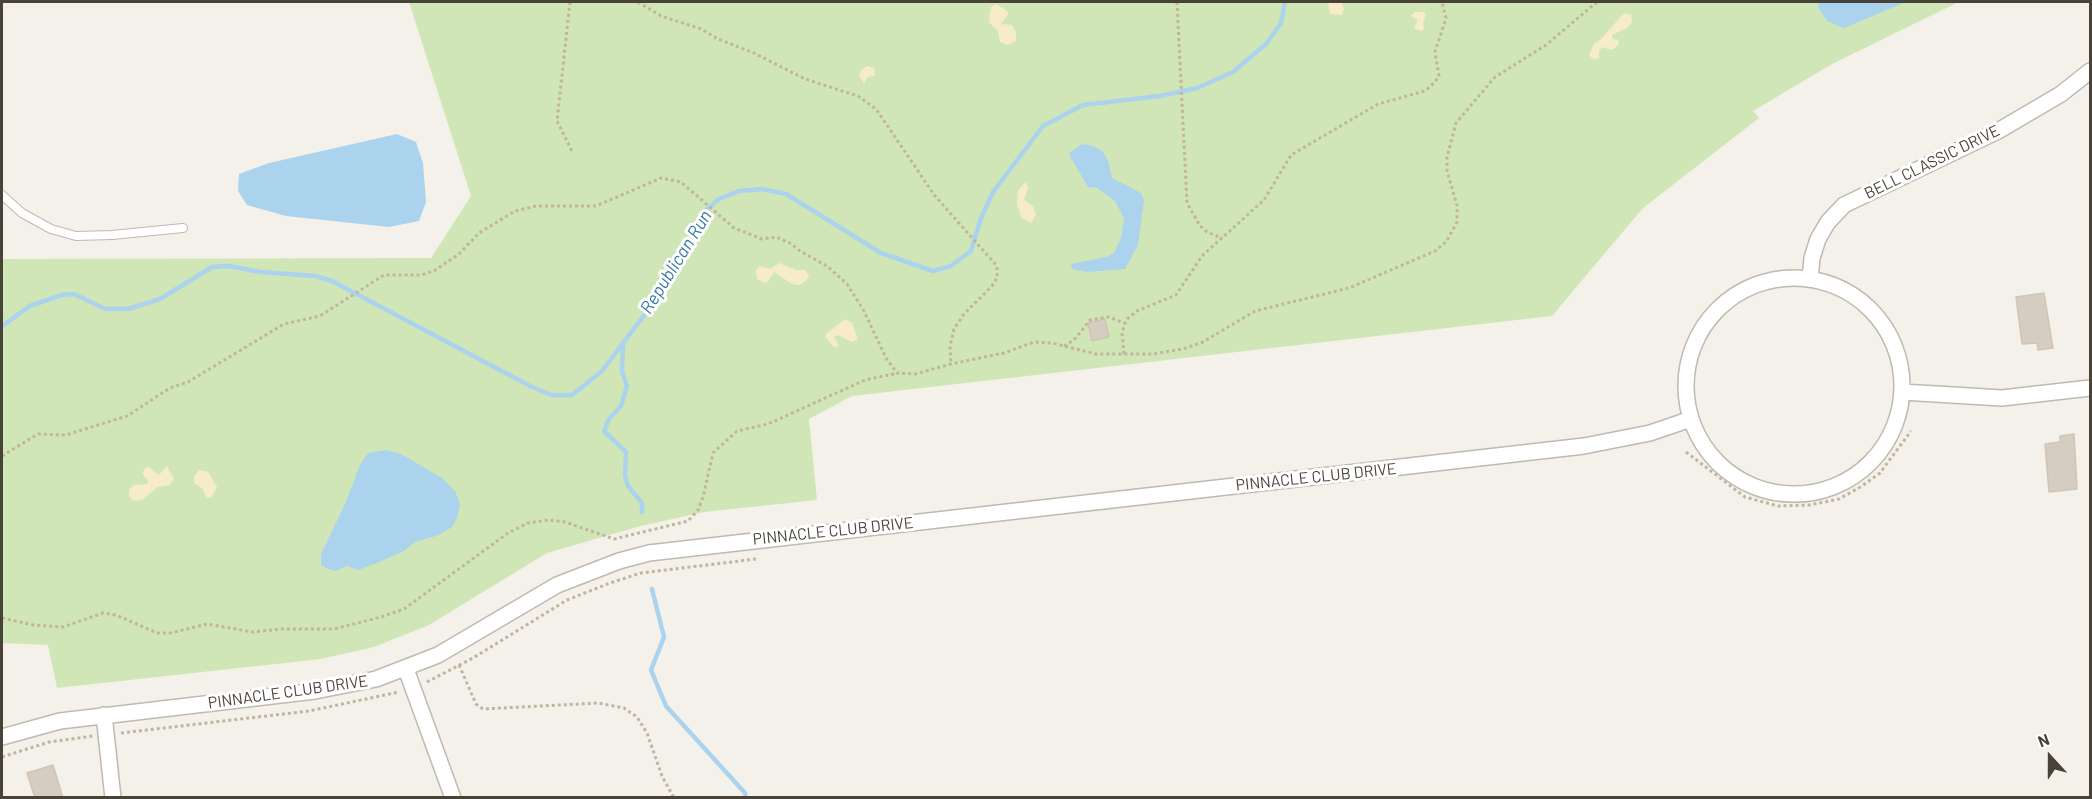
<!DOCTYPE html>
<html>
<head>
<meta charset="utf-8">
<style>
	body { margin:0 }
	#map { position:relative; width:2092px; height:799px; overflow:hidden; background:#f4f1eb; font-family:Barlow,sans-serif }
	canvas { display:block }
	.frame { position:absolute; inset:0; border:3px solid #484239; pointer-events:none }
	.north { position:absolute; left:2020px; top:727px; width:60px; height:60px; -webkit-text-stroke:4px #fff; paint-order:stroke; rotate:339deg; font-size:16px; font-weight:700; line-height:24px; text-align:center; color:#484239 }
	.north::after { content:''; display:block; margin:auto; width:21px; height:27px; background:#484239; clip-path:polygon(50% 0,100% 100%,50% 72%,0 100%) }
</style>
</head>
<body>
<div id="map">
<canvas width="2092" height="799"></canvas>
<div class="frame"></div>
<div class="north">N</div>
</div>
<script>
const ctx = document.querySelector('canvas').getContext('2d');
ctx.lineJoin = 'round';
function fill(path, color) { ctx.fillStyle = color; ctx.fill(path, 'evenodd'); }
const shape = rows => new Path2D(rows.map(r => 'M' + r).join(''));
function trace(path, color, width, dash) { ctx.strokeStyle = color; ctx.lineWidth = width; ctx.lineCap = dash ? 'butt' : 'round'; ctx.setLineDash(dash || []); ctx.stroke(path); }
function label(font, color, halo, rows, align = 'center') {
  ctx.font = font + ' Barlow,sans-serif'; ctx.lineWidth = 6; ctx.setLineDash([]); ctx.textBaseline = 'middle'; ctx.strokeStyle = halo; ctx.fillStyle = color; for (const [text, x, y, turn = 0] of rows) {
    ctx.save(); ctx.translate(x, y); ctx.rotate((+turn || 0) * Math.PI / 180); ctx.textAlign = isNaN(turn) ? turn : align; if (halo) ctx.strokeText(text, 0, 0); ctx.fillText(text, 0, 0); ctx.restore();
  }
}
const green = shape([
	[409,2,1959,2,1832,64,1753,111,1759,118,1643,208,1552,316,852,396,809,419,817,500,704,512,637,527,547,553,429,625,374,647,321,659,57,688,48,645,2,643,2,259,431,258,471,196]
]);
const sand = shape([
	[1328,2,1342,2,1344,9,1342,15,1330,14],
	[996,4,1007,11,1008,14,1001,24,1012,25,1016,32,1016,41,1008,45,1000,42,998,31,989,22,991,7],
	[1415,12,1424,12,1426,15,1423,23,1424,29,1421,31,1414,28,1418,20,1411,16],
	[1624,13,1631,15,1632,22,1627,28,1612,35,1612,38,1619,41,1618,45,1612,50,1602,47,1599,51,1599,58,1594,60,1589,55,1594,44,1600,40],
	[867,66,874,68,875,76,868,77,864,84,859,75,861,70],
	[1026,182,1028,189,1024,200,1033,206,1036,214,1031,223,1021,217,1017,204,1018,190],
	[779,263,796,270,805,270,809,276,807,280,799,285,792,284,774,272,768,282,764,283,757,279,756,270,760,266,770,269],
	[845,319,852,323,858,339,852,342,838,335,834,337,839,346,834,347,826,338,826,334],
	[147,466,159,475,167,466,174,479,170,485,158,487,142,500,133,501,129,496,129,490,133,485,147,484,148,481,142,473],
	[199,470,208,472,217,487,211,498,206,497,203,489,194,483,194,477]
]);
const water = shape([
	[1819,2,1906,2,1844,28,1827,21,1818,7],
	[397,134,416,142,423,163,426,202,419,221,389,227,286,216,247,205,238,191,239,174,269,163],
	[1082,144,1093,146,1102,151,1108,160,1112,178,1141,193,1144,200,1138,245,1125,269,1088,272,1072,269,1071,264,1106,257,1114,253,1121,238,1124,219,1115,201,1097,188,1088,187,1071,158,1069,153],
	[387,450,401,454,442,478,455,491,460,504,457,518,452,527,439,535,415,542,404,551,377,563,358,570,347,566,336,571,328,569,321,565,321,554,345,504,360,465,368,453]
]);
const stream = shape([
	[2,326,30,306,62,295,74,294,105,309,128,309,160,299,212,267,229,266,260,272,315,276,332,281,530,386,551,395,572,395,602,371,667,285,706,210,719,199,739,191,762,189,786,194,881,253,933,271,951,266,971,251,981,218,993,192,1043,126,1083,105,1160,96,1197,88,1233,72,1266,44,1281,23,1285,2],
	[623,343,622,372,627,386,621,406,609,419,604,431,626,452,625,476,628,486,642,503,642,512],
	[652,589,664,637,651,670,666,706,745,793,746,798]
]);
const building = shape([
	[2044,293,2053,348,2038,350,2037,343,2022,344,2016,297,2044,293],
	[1105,319,1109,337,1092,341,1088,323,1105,319],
	[2074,434,2077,489,2049,492,2045,444,2060,442,2060,436,2074,434],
	[53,765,63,798,35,798,27,773,53,765]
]);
const path = shape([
	[570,2,557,121,572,151],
	[638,2,661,16,701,29,718,39,754,53,805,79,858,96,876,109,935,196,997,266,997,278,992,286,964,314,954,329,950,346,951,364],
	[1177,2,1187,203,1200,226,1207,232,1222,238],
	[1064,346,1074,340,1090,320,1109,317,1124,323],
	[1124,354,1122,333,1126,320,1137,311,1176,295,1202,256,1264,200,1291,155,1378,104,1425,91,1435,82,1439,76,1435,52,1446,18,1442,2],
	[1686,452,1745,497,1778,506,1809,505,1839,499,1862,486,1880,473,1911,431],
	[2,456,38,434,66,435,127,416,170,388,188,382,284,324,320,316,384,275,421,275,434,271,459,254,479,233,515,211,536,206,596,206,661,178,681,182,734,228,762,239,776,237,790,243,800,251,827,266,847,284,864,311,886,358,897,373,915,374,951,364,1004,353,1034,342,1052,343,1096,354,1153,354,1183,349,1203,342,1255,311,1349,288,1435,251,1446,242,1457,222,1457,205,1447,171,1447,157,1456,123,1495,77,1546,45,1597,2],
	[2,618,33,625,63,627,103,613,116,615,157,633,171,633,207,624,253,632,281,629,334,629,381,617,404,609,508,533,528,523,548,520,565,522,614,539,688,521,698,510,703,497,713,453,737,431,768,424,865,380,898,373],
	[459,665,476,704,483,709,598,703,624,708,637,717,647,733,662,776,674,798],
	[427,682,473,658,567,600,610,583,641,573,756,559],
	[121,733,309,711,399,692],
	[2,757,49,742,93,736]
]);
const lane = shape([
	[2,195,22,213,51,229,76,236,112,235,183,228]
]);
const street = shape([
	'1686 386a108 108 0 1 1 216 0a108 108 0 1 1-216 0Z',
	[1810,279,1812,258,1818,239,1828,222,1844,205,1998,131,2061,94,2090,71],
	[1902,392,2002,398,2090,388],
	[406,669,453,798],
	[104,715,113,798],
	[2,737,60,721,315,691,376,679,438,655,557,585,619,561,649,553,1584,446,1650,433,1691,419]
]);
const streetNames = [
	["BELL CLASSIC DRIVE",1932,162,-26],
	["PINNACLE CLUB DRIVE",1316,477,-6],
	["PINNACLE CLUB DRIVE",833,531,-6],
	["PINNACLE CLUB DRIVE",288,692,-8]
];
const waterNames = [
	["Republican Run",676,262,-58]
];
fill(green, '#d1e6b6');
fill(sand, '#f6ecca');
fill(water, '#abd3ed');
trace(stream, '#abd3ed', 4.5);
fill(building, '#d5cdc1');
trace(building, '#d0c5b4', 1.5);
trace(lane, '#c0b9ae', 10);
trace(street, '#c0b9ae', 18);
trace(path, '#c1b5a0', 3, [3, 3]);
trace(lane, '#fff', 8);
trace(street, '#fff', 15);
label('16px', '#484239', '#fff', streetNames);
label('italic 18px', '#3578a7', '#fff', waterNames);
</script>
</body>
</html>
